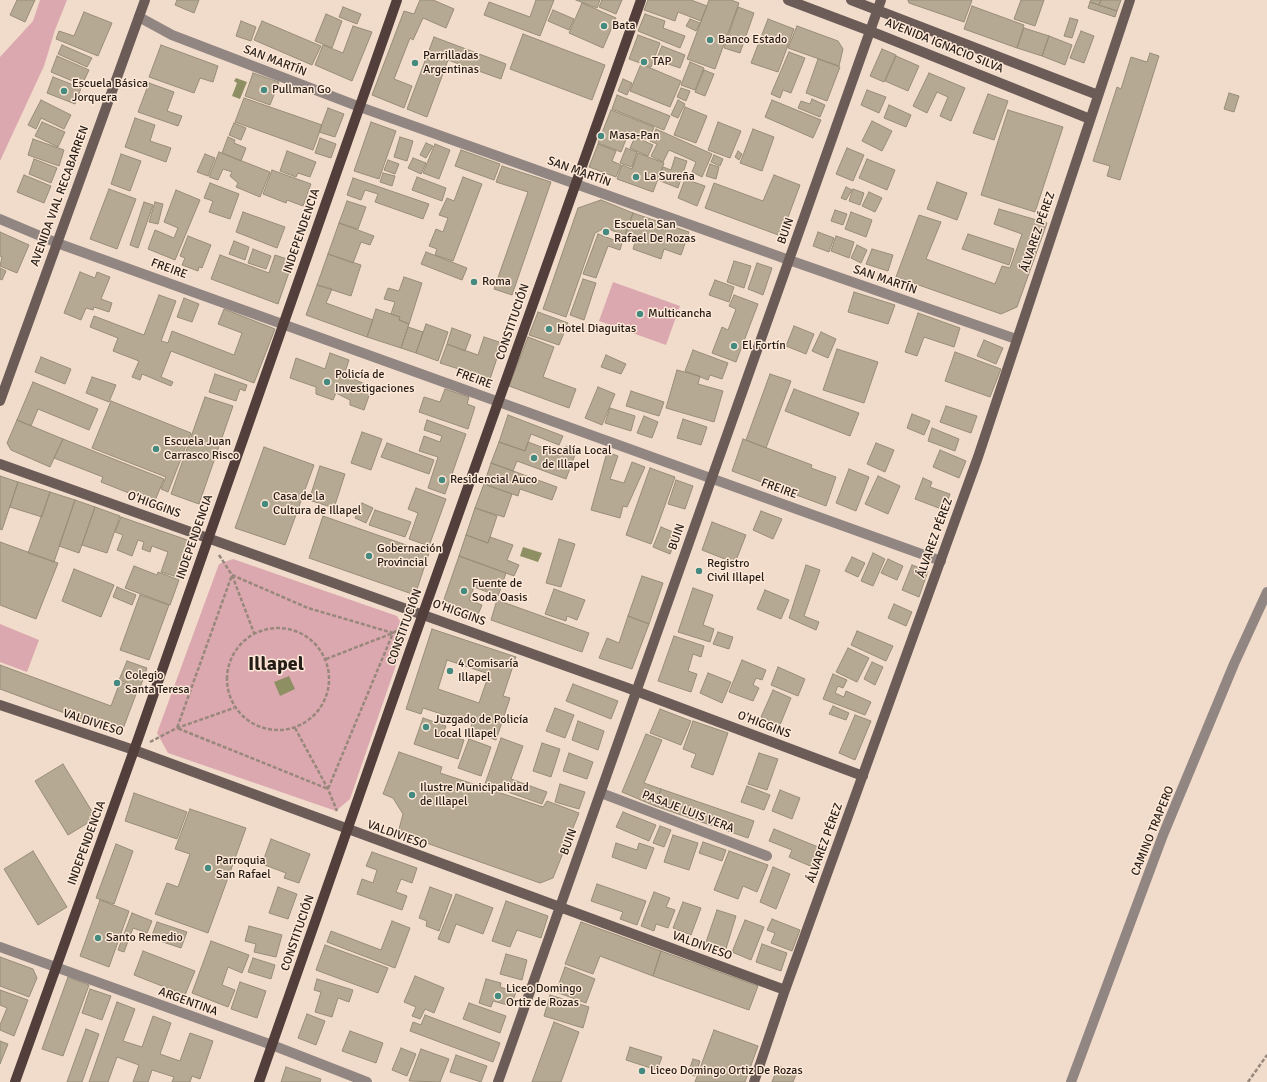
<!DOCTYPE html>
<html>
<head>
<meta charset="utf-8">
<style>
	body { margin:0 }
	canvas { display:block; background:#f1dbca }
</style>
</head>
<body>
<canvas width="1267" height="1082"></canvas>
<script>
const ctx = document.querySelector('canvas').getContext('2d');
ctx.lineJoin = 'round';
function fill(path, color) { ctx.fillStyle = color; ctx.fill(path, 'evenodd'); }
const shape = rows => new Path2D(rows.map(r => 'M' + r).join(''));
function trace(path, color, width, dash) { ctx.strokeStyle = color; ctx.lineWidth = width; ctx.lineCap = dash ? 'butt' : 'round'; ctx.setLineDash(dash || []); ctx.stroke(path); }
function label(font, color, halo, rows, align = 'center') {
  ctx.font = font + ' Signika,sans-serif'; ctx.lineWidth = 3; ctx.setLineDash([]); ctx.textBaseline = 'middle'; ctx.strokeStyle = halo; ctx.fillStyle = color; for (const [text, x, y, turn = 0] of rows) {
    ctx.save(); ctx.translate(x, y); ctx.rotate((+turn || 0) * Math.PI / 180); ctx.textAlign = isNaN(turn) ? turn : align; if (halo) ctx.strokeText(text, 0, 0); ctx.fillText(text, 0, 0); ctx.restore();
  }
}
const green = shape([
	[40,0,67,0,55,30,44,66,0,161,0,57,33,21],
	[613,282,680,306,666,345,599,321],
	[233,559,397,616,407,633,350,799,336,811,168,753,157,733,219,564],
	[0,624,39,640,27,672,0,662]
]);
const water = shape([
	[236,78,247,82,240,99,232,96,237,83,234,81],
	[523,547,542,553,538,562,520,556],
	[289,676,295,689,280,696,274,682]
]);
const building = shape([
	[17,0,35,0,25,22,10,15,17,0],
	[177,0,199,0,194,13,175,5,177,0],
	[420,0,433,0,454,9,446,28,423,18,413,40,410,38,394,79,412,86,404,108,372,95,404,11,414,14,420,0],
	[536,0,554,0,540,36,484,15,489,2,530,17,536,0],
	[576,0,600,0,597,8,576,0],
	[602,0,622,0,616,14,599,7,602,0],
	[648,0,691,0,707,6,701,21,678,12,675,21,644,10,648,0],
	[709,0,731,0,739,3,715,69,687,59,709,0],
	[908,0,972,0,964,22,909,3,908,0],
	[1021,0,1044,0,1035,26,1014,19,1021,0],
	[1091,0,1101,0,1099,5,1090,2,1091,0],
	[1101,0,1121,0,1117,11,1099,5,1101,0],
	[1090,2,1117,11,1115,17,1088,8,1090,2],
	[582,3,616,18,603,48,569,33,582,3],
	[972,6,1024,25,1017,48,964,29,972,6],
	[343,7,361,14,357,24,339,17,343,7],
	[738,7,754,13,740,53,724,48,738,7],
	[553,10,574,19,569,30,548,21,553,10],
	[84,12,112,23,98,56,56,39,59,31,74,36,84,12],
	[326,14,342,21,332,48,315,41,326,14],
	[645,14,665,21,663,28,685,36,680,48,638,31,645,14],
	[1070,18,1078,20,1072,38,1064,36,1070,18],
	[690,19,700,23,696,31,686,26,690,19],
	[768,19,794,29,778,72,751,63,768,19],
	[241,21,256,27,251,41,236,36,241,21],
	[262,21,321,46,312,65,254,40,262,21],
	[353,26,372,32,352,81,315,65,323,45,343,53,353,26],
	[797,26,838,41,843,49,839,66,788,48,797,26],
	[1024,28,1049,36,1042,56,1017,48,1024,28],
	[1081,31,1094,36,1084,63,1070,58,1081,31],
	[523,34,605,65,592,100,510,69,523,34],
	[638,35,660,43,651,67,629,59,638,35],
	[1049,36,1072,45,1065,65,1042,56,1049,36],
	[434,37,506,64,501,79,448,60,427,117,407,109,434,37],
	[62,45,92,58,87,67,58,54,62,45],
	[161,45,218,66,213,82,200,78,194,93,149,77,161,45],
	[662,46,685,55,680,68,656,60,662,46],
	[882,49,896,55,884,82,870,76,882,49],
	[789,52,805,58,791,93,783,90,780,98,771,94,789,52],
	[1150,53,1159,56,1120,180,1107,176,1110,166,1093,161,1117,87,1121,89,1131,57,1147,62,1150,53],
	[57,56,89,70,82,85,51,72,57,56],
	[896,56,919,66,908,91,885,81,896,56],
	[818,59,840,67,827,101,806,93,818,59],
	[690,62,704,68,695,90,681,85,690,62],
	[641,64,681,81,670,107,630,91,641,64],
	[704,70,714,74,705,96,695,92,704,70],
	[253,73,279,82,270,105,245,96,253,73],
	[929,73,965,88,951,121,940,116,948,97,937,92,927,113,913,106,929,73],
	[53,77,81,88,75,104,47,93,53,77],
	[623,79,632,83,627,95,618,91,623,79],
	[149,83,174,92,167,111,182,116,178,126,138,112,149,83],
	[681,88,690,91,686,101,677,97,681,88],
	[867,90,886,97,879,113,861,105,867,90],
	[1229,93,1239,96,1234,112,1224,109,1229,93],
	[988,94,1008,101,994,140,973,133,988,94],
	[617,95,670,116,664,130,612,109,617,95],
	[244,98,322,125,313,150,235,122,244,98],
	[812,99,825,105,820,117,798,108,801,101,810,104,812,99],
	[41,100,71,115,64,129,41,118,36,129,28,125,41,100],
	[678,100,685,104,678,118,671,115,678,100],
	[772,100,821,120,813,138,765,117,772,100],
	[889,105,911,115,906,127,884,118,889,105],
	[685,107,707,116,696,143,674,135,685,107],
	[328,108,344,114,335,137,319,132,328,108],
	[611,110,654,127,649,140,629,132,621,152,598,143,611,110],
	[1008,110,1063,127,1035,212,981,195,1008,110],
	[135,118,155,125,150,141,171,148,166,162,125,147,135,118],
	[872,121,892,131,882,151,862,141,872,121],
	[42,122,65,132,58,147,35,136,42,122],
	[371,122,396,131,379,179,354,171,371,122],
	[718,122,741,131,730,158,708,150,718,122],
	[234,123,246,128,241,140,229,135,234,123],
	[656,129,712,154,702,177,692,172,696,162,669,150,663,162,651,156,657,144,650,141,656,129],
	[753,129,774,137,762,171,740,163,753,129],
	[228,137,235,140,234,143,246,148,241,161,222,153,228,137],
	[400,137,413,141,407,161,394,157,400,137],
	[635,137,653,145,648,156,630,148,635,137],
	[320,138,336,144,331,158,315,153,320,138],
	[33,139,64,150,59,166,28,155,33,139],
	[426,143,433,146,426,158,420,155,426,143],
	[435,144,450,150,439,179,423,173,435,144],
	[598,144,616,151,612,161,621,165,616,177,589,167,598,144],
	[626,148,637,152,632,167,620,163,626,148],
	[847,148,864,155,853,181,836,174,847,148],
	[461,150,500,164,494,180,455,166,461,150],
	[287,151,316,162,310,177,298,173,296,177,280,171,287,151],
	[738,151,742,154,739,160,735,157,738,151],
	[219,152,270,172,260,197,236,187,238,183,230,176,232,172,223,169,218,180,209,177,219,152],
	[638,153,664,163,653,192,617,179,622,165,632,169,638,153],
	[121,154,141,161,130,191,111,184,121,154],
	[205,154,215,158,208,176,197,172,205,154],
	[714,155,723,159,720,166,711,162,714,155],
	[675,157,687,161,678,188,658,180,663,167,671,170,675,157],
	[413,158,426,163,421,174,408,168,413,158],
	[34,159,57,168,51,183,29,174,34,159],
	[867,159,895,170,887,190,859,178,867,159],
	[388,160,399,164,395,174,384,170,388,160],
	[710,164,719,167,716,179,706,176,710,164],
	[502,166,551,182,512,295,494,289,528,192,496,182,502,166],
	[272,170,311,184,303,206,287,200,286,203,263,194,272,170],
	[383,173,395,176,392,186,380,182,383,173],
	[24,175,51,186,44,203,17,192,24,175],
	[774,175,800,185,781,236,705,208,714,183,763,201,774,175],
	[417,177,446,188,442,201,412,190,417,177],
	[463,177,482,184,453,261,435,255,437,249,429,246,436,229,443,232,448,218,439,215,447,198,454,201,463,177],
	[353,178,429,204,423,219,375,202,378,194,365,190,361,200,347,195,353,178],
	[685,179,705,186,697,206,678,198,685,179],
	[937,182,967,193,957,220,927,209,937,182],
	[210,183,239,194,230,219,209,212,213,201,204,198,210,183],
	[846,187,852,190,846,200,841,198,846,187],
	[109,189,136,199,117,249,90,239,109,189],
	[853,189,864,193,860,205,849,201,853,189],
	[176,190,200,200,175,260,148,249,155,230,174,238,178,228,164,222,176,190],
	[869,192,882,198,875,212,862,206,869,192],
	[601,200,633,213,625,235,605,228,595,233,566,317,543,309,578,208,601,200],
	[347,201,366,207,358,229,339,223,347,201],
	[144,202,153,205,138,248,130,245,144,202],
	[155,202,163,204,158,224,149,222,155,202],
	[999,209,1047,223,1017,307,1001,314,896,277,919,215,941,222,926,259,995,284,1002,266,1010,268,1022,234,994,224,999,209],
	[835,210,847,214,843,225,831,221,835,210],
	[243,212,285,227,277,248,236,232,243,212],
	[851,212,872,220,866,237,845,229,851,212],
	[633,213,689,232,681,255,664,249,661,259,633,249,636,239,625,235,633,213],
	[339,223,374,236,370,245,361,242,353,263,328,254,339,223],
	[0,232,29,245,17,273,0,266,2,257,0,256,0,232],
	[818,232,834,238,829,252,813,246,818,232],
	[598,234,622,243,620,250,608,246,596,278,583,274,598,234],
	[968,234,1014,249,1009,265,962,249,968,234],
	[188,236,211,245,202,268,199,267,198,271,182,265,185,258,180,256,188,236],
	[836,236,854,242,849,258,831,251,836,236],
	[234,241,249,247,245,260,229,254,234,241],
	[857,245,867,250,861,263,851,258,857,245],
	[253,249,271,256,266,269,248,263,253,249],
	[872,249,893,255,888,271,866,264,872,249],
	[426,252,467,268,462,280,421,264,426,252],
	[328,254,361,265,351,296,317,285,328,254],
	[220,255,269,273,275,255,293,261,278,304,211,279,220,255],
	[734,261,751,266,744,288,727,282,734,261],
	[757,263,772,268,763,295,748,289,757,263],
	[0,268,6,271,2,280,0,279,0,268],
	[80,272,95,278,97,272,110,277,101,299,112,303,109,312,94,307,93,310,86,308,81,320,64,313,80,272],
	[404,277,422,283,409,324,399,320,400,317,391,314,395,302,384,299,388,288,399,291,404,277],
	[583,279,596,283,584,320,570,315,583,279],
	[715,280,734,287,729,302,709,295,715,280],
	[317,285,332,289,326,303,373,320,367,337,306,315,317,285],
	[854,292,895,305,888,324,848,312,854,292],
	[159,295,176,301,161,341,168,343,172,331,234,355,242,333,218,324,224,309,275,329,254,383,171,351,161,377,173,382,171,386,142,374,140,380,132,377,139,361,113,351,118,338,90,327,94,316,144,335,159,295],
	[734,295,758,304,736,362,712,353,722,327,728,330,736,309,729,306,734,295],
	[184,298,199,304,192,322,177,317,184,298],
	[376,309,400,317,399,320,409,324,401,348,367,337,376,309],
	[538,312,568,323,559,345,529,335,538,312],
	[918,313,960,328,954,347,924,337,917,356,905,352,918,313],
	[426,324,448,332,438,361,416,353,426,324],
	[794,326,814,334,806,354,786,346,794,326],
	[408,327,423,332,416,353,401,348,408,327],
	[452,328,471,335,465,351,447,344,452,328],
	[821,332,836,339,828,358,812,351,821,332],
	[484,337,502,343,490,379,440,363,447,344,478,355,484,337],
	[528,337,554,347,543,377,576,389,569,408,509,386,528,337],
	[984,340,1003,348,996,364,977,356,984,340],
	[837,349,878,362,864,403,823,390,837,349],
	[693,350,728,363,722,379,710,375,708,380,685,371,693,350],
	[955,352,1001,369,990,397,945,381,955,352],
	[330,353,349,360,344,375,372,387,364,410,350,405,350,400,336,393,333,400,316,394,316,387,290,378,296,358,325,369,330,353],
	[606,355,626,364,621,374,601,367,606,355],
	[41,357,71,369,65,384,35,372,41,357],
	[677,370,700,376,698,384,723,391,714,422,666,408,677,370],
	[215,374,247,385,245,391,240,389,236,401,209,392,215,374],
	[770,374,791,381,766,448,746,440,770,374],
	[92,377,116,385,109,402,86,393,92,377],
	[33,382,98,409,89,430,38,409,31,426,17,420,33,382],
	[598,387,615,394,602,425,585,418,598,387],
	[445,389,469,397,467,404,475,407,468,429,419,412,424,397,440,402,445,389],
	[794,389,859,413,850,436,785,411,794,389],
	[631,391,664,402,659,416,626,406,631,391],
	[205,397,233,406,199,504,171,494,205,397],
	[111,401,191,433,168,492,161,489,166,477,92,448,111,401],
	[946,406,977,416,971,433,940,422,946,406],
	[610,408,635,416,631,431,605,423,610,408],
	[912,414,930,421,924,435,907,428,912,414],
	[508,415,563,436,559,445,531,434,525,451,499,442,508,415],
	[644,416,658,422,652,438,637,433,644,416],
	[683,419,707,427,701,445,677,438,683,419],
	[17,420,63,439,50,467,11,450,7,443,17,420],
	[427,420,466,434,445,494,428,488,438,457,419,451,424,436,440,442,442,436,424,430,427,420],
	[932,428,959,439,955,451,928,441,932,428],
	[362,432,382,439,371,470,351,463,362,432],
	[63,439,164,479,154,503,101,482,103,477,54,458,63,439],
	[743,439,812,465,811,468,836,477,826,506,732,471,743,439],
	[499,442,525,451,528,442,563,455,566,446,576,452,566,479,517,461,513,471,491,463,499,442],
	[387,443,434,460,429,474,381,457,387,443],
	[876,443,894,450,885,472,867,464,876,443],
	[264,447,314,465,285,545,235,528,264,447],
	[940,450,966,461,959,478,933,467,940,450],
	[607,452,618,456,610,479,624,483,632,462,645,467,627,507,623,506,620,518,591,510,607,452],
	[491,463,557,487,552,500,520,489,518,496,484,484,491,463],
	[320,466,345,474,334,508,309,500,320,466],
	[650,468,675,477,651,544,626,535,650,468],
	[849,469,869,477,856,511,836,503,849,469],
	[0,476,18,482,2,530,0,529,0,476],
	[878,476,900,486,888,514,865,504,878,476],
	[923,478,932,482,930,487,950,494,944,510,915,499,923,478],
	[676,480,693,486,685,509,668,504,676,480],
	[18,482,50,492,42,517,10,507,18,482],
	[484,484,512,494,504,517,475,508,484,484],
	[416,488,446,499,429,546,409,539,418,513,408,509,416,488],
	[50,492,75,500,54,562,28,553,50,492],
	[75,500,95,507,79,553,59,546,75,500],
	[362,503,373,508,366,523,355,518,362,503],
	[95,507,120,516,107,553,82,545,95,507],
	[475,508,497,516,488,543,466,535,475,508],
	[375,510,411,522,405,537,369,525,375,510],
	[761,511,782,519,773,539,753,530,761,511],
	[323,516,429,553,415,595,309,558,323,516],
	[121,517,193,542,180,578,161,572,168,552,152,546,150,552,142,549,144,542,138,540,132,556,117,550,123,535,115,532,121,517],
	[712,522,746,535,735,563,702,550,712,522],
	[661,527,678,534,670,554,653,547,661,527],
	[466,535,488,543,490,537,513,545,507,560,519,565,514,576,459,556,466,535],
	[559,539,575,544,561,587,546,583,559,539],
	[0,542,58,563,36,619,0,605,0,542],
	[873,553,885,559,873,586,861,581,873,553],
	[459,556,506,573,498,596,474,587,469,600,482,605,477,617,442,605,459,556],
	[852,557,865,563,858,577,845,571,852,557],
	[888,559,903,566,897,580,881,573,888,559],
	[806,565,820,570,804,616,819,622,816,630,789,618,806,565],
	[912,565,928,571,919,597,902,590,912,565],
	[134,566,157,575,158,572,179,580,170,605,125,588,134,566],
	[74,569,114,585,101,617,62,601,74,569],
	[642,576,663,583,649,624,628,616,642,576],
	[117,587,136,595,132,605,113,597,117,587],
	[693,588,713,595,703,625,714,629,710,642,678,632,693,588],
	[554,589,585,600,577,620,567,616,566,621,545,614,554,589],
	[765,590,789,600,781,619,757,609,765,590],
	[140,595,169,605,149,660,120,650,140,595],
	[497,600,589,633,582,652,491,620,497,600],
	[894,604,912,612,906,626,888,618,894,604],
	[628,616,649,624,632,669,599,658,607,638,619,643,628,616],
	[432,629,516,657,503,696,510,698,496,740,470,731,472,724,423,708,421,714,406,709,432,629],
	[447,660,489,674,479,703,438,689,447,660],
	[857,631,893,646,886,661,851,645,857,631],
	[718,632,733,637,729,649,713,644,718,632],
	[674,636,704,646,701,657,693,654,688,671,697,674,691,692,658,681,674,636],
	[848,648,869,658,857,682,836,672,848,648],
	[742,660,766,670,762,680,756,678,753,685,759,688,753,701,729,692,742,660],
	[127,661,147,668,140,688,119,680,127,661],
	[872,662,883,667,875,685,864,679,872,662],
	[0,665,111,706,120,682,138,689,121,734,0,689,0,665],
	[778,667,805,679,798,696,771,685,778,667],
	[708,673,731,682,722,703,700,693,708,673],
	[833,674,847,680,843,688,838,686,835,693,844,697,846,691,871,702,865,715,823,699,833,674],
	[573,684,618,701,611,719,566,701,573,684],
	[773,690,791,698,780,725,761,717,773,690],
	[833,706,849,713,846,720,829,714,833,706],
	[555,708,574,715,565,738,546,731,555,708],
	[660,709,691,721,681,745,650,733,660,709],
	[855,715,871,721,855,760,839,753,855,715],
	[423,718,446,726,443,734,464,740,458,759,414,744,423,718],
	[578,721,604,731,598,750,572,740,578,721],
	[693,721,728,733,713,775,691,767,696,754,683,749,693,721],
	[646,734,662,740,644,783,661,789,655,806,622,792,646,734],
	[501,738,523,746,511,779,547,792,542,804,485,784,501,738],
	[469,739,491,747,481,776,458,768,469,739],
	[542,743,560,749,551,777,533,771,542,743],
	[399,752,442,767,440,773,543,807,547,801,579,813,553,878,540,883,398,833,403,814,393,798,383,794,399,752],
	[569,753,593,762,587,779,563,771,569,753],
	[759,753,778,759,767,790,748,784,759,753],
	[63,764,96,818,68,835,35,781,63,764],
	[560,784,585,792,579,809,555,802,560,784],
	[747,786,770,795,764,810,741,802,747,786],
	[661,789,754,821,748,838,655,806,661,789],
	[780,790,800,798,792,819,772,811,780,790],
	[134,793,187,812,177,839,125,821,134,793],
	[190,809,246,828,208,933,155,914,167,883,178,887,190,854,175,849,190,809],
	[623,812,656,825,649,841,616,827,623,812],
	[660,826,671,830,664,847,653,843,660,826],
	[774,829,823,849,815,868,789,857,792,850,769,841,774,829],
	[673,835,698,843,689,870,664,862,673,835],
	[271,839,310,854,299,883,284,878,286,873,262,864,271,839],
	[703,842,726,850,722,861,699,853,703,842],
	[616,843,637,850,639,843,654,848,646,869,612,857,616,843],
	[116,844,133,851,114,904,96,898,116,844],
	[33,851,67,907,38,925,4,869,33,851],
	[729,851,768,865,757,892,743,886,738,899,714,890,729,851],
	[372,852,417,868,412,883,401,879,396,892,407,896,402,910,357,894,362,879,373,883,377,870,366,866,372,852],
	[773,867,790,874,776,909,760,902,773,867],
	[597,884,646,901,637,925,620,919,623,912,591,901,597,884],
	[278,887,297,894,288,919,269,913,278,887],
	[430,887,452,895,439,931,426,926,427,921,419,918,430,887],
	[654,892,670,898,666,907,675,910,668,928,656,924,654,931,641,926,654,892],
	[456,894,493,908,483,934,456,924,449,943,438,939,456,894],
	[100,900,129,911,109,967,80,956,100,900],
	[506,901,548,916,541,938,517,930,510,947,492,941,506,901],
	[683,902,701,908,691,935,673,928,683,902],
	[717,910,736,916,725,952,705,945,717,910],
	[132,913,152,921,147,933,133,928,124,952,118,950,132,913],
	[772,919,800,930,792,951,771,943,775,933,767,930,772,919],
	[745,920,764,927,751,960,732,952,745,920],
	[392,921,410,928,395,968,327,942,331,931,381,950,392,921],
	[157,922,187,932,181,948,151,938,157,922],
	[581,922,661,951,653,976,600,956,593,974,565,964,581,922],
	[249,926,282,935,276,957,254,952,256,944,245,941,249,926],
	[211,941,249,955,242,973,228,967,222,985,235,990,228,1007,192,993,211,941],
	[762,944,787,953,781,971,756,962,762,944],
	[325,945,388,968,378,993,316,970,325,945],
	[143,951,195,971,185,995,134,975,143,951],
	[661,951,758,986,749,1010,653,976,661,951],
	[506,954,527,960,522,980,500,974,506,954],
	[0,957,33,969,37,978,29,997,0,986,0,957],
	[253,958,275,965,271,979,248,972,253,958],
	[565,967,595,979,586,1003,556,992,565,967],
	[415,976,444,988,434,1013,425,1009,420,1019,412,1016,416,1007,404,1002,415,976],
	[68,977,89,985,63,1056,42,1049,68,977],
	[317,979,353,990,349,1002,338,998,332,1017,315,1012,321,992,314,990,317,979],
	[486,979,501,983,500,987,516,992,511,1006,493,1001,491,1007,479,1003,486,979],
	[240,982,266,991,257,1018,231,1009,240,982],
	[90,989,111,996,102,1020,82,1013,90,989],
	[0,990,28,1000,14,1036,0,1030,0,1025,7,1008,0,1005,0,990],
	[550,995,589,1007,583,1028,544,1016,550,995],
	[117,1002,135,1009,123,1041,142,1047,153,1016,171,1023,160,1054,180,1061,190,1033,213,1041,200,1079,192,1076,190,1082,172,1082,174,1077,152,1070,148,1082,133,1082,139,1065,117,1057,108,1082,89,1082,117,1002],
	[469,1003,506,1016,500,1033,463,1019,469,1003],
	[307,1014,325,1021,316,1045,298,1038,307,1014],
	[425,1015,500,1043,493,1062,410,1031,413,1022,421,1025,425,1015],
	[554,1022,579,1032,561,1082,532,1082,554,1022],
	[86,1029,99,1034,82,1082,67,1082,86,1029],
	[714,1030,758,1046,745,1082,695,1082,714,1030],
	[350,1031,383,1043,376,1063,342,1051,350,1031],
	[0,1041,8,1044,0,1064,0,1041],
	[630,1047,662,1057,657,1070,626,1060,630,1047],
	[401,1048,416,1054,407,1076,392,1070,401,1048],
	[421,1049,449,1059,440,1082,409,1081,421,1049],
	[456,1055,487,1066,481,1082,450,1072,456,1055],
	[693,1059,700,1061,695,1076,688,1073,693,1059],
	[778,1066,797,1072,793,1082,772,1082,778,1066],
	[286,1067,321,1079,320,1082,281,1082,286,1067]
]);
const path = shape([
	[219,555,232,575,254,633],
	[232,575,308,608,393,633,328,789,177,728,232,575],
	'227 679a51 51 0 1 1 102 0a51 51 0 1 1-102 0Z',
	[326,659,393,633,404,626],
	[295,728,328,789,337,811],
	[150,742,177,728,234,708],
	[1248,1082,1267,1055]
]);
const street = shape([
	[139,17,172,35,360,107,789,260,1016,339],
	[0,219,57,243,941,561],
	[601,793,767,856],
	[0,947,272,1045,367,1082],
	[1071,1082,1163,835,1234,664,1267,592]
]);
const secondary = shape([
	[788,0,870,31,1090,119],
	[851,0,1098,95],
	[0,401,145,0],
	[0,464,625,687,863,776],
	[0,705,134,750,785,990],
	[498,1082,881,0],
	[754,1082,785,990,978,457,1130,0]
]);
const primary = shape([
	[15,1082,138,739,397,0],
	[259,1082,414,639,641,0]
]);
const markers = [
	[604,26,4,"#458a81"],
	[710,40,4,"#458a81"],
	[644,62,4,"#458a81"],
	[415,63,4,"#458a81"],
	[264,90,4,"#458a81"],
	[64,91,4,"#458a81"],
	[601,136,4,"#458a81"],
	[636,177,4,"#458a81"],
	[606,232,4,"#458a81"],
	[474,282,4,"#458a81"],
	[640,314,4,"#458a81"],
	[549,329,4,"#458a81"],
	[734,346,4,"#458a81"],
	[327,382,4,"#458a81"],
	[156,449,4,"#458a81"],
	[534,458,4,"#458a81"],
	[442,480,4,"#458a81"],
	[265,504,4,"#458a81"],
	[369,556,4,"#458a81"],
	[699,571,4,"#458a81"],
	[464,591,4,"#458a81"],
	[450,671,4,"#458a81"],
	[117,683,4,"#458a81"],
	[426,727,4,"#458a81"],
	[412,795,4,"#458a81"],
	[208,868,4,"#458a81"],
	[98,938,4,"#458a81"],
	[498,996,4,"#458a81"],
	[642,1071,4,"#458a81"]
];
const poiNames = [
	["Bata",612,26],
	["Banco Estado",718,40],
	["Parrilladas",423,56],
	["Argentinas",423,70],
	["TAP",652,62],
	["Escuela Básica",72,84],
	["Jorquera",72,98],
	["Pullman Go",272,90],
	["Masa-Pan",609,136],
	["La Sureña",644,177],
	["Escuela San",614,225],
	["Rafael De Rozas",614,239],
	["Roma",482,282],
	["Multicancha",648,314],
	["Hotel Diaguitas",557,329],
	["El Fortín",742,346],
	["Policía de",335,375],
	["Investigaciones",335,389],
	["Escuela Juan",164,442],
	["Carrasco Risco",164,456],
	["Fiscalía Local",542,451],
	["de Illapel",542,465],
	["Residencial Auco",450,480],
	["Casa de la",273,497],
	["Cultura de Illapel",273,511],
	["Gobernación",377,549],
	["Provincial",377,563],
	["Registro",707,564],
	["Civil Illapel",707,578],
	["Fuente de",472,584],
	["Soda Oasis",472,598],
	["4 Comisaría",458,664],
	["Illapel",458,678],
	["Colegio",125,676],
	["Santa Teresa",125,690],
	["Juzgado de Policía",434,720],
	["Local Illapel",434,734],
	["Ilustre Municipalidad",420,788],
	["de Illapel",420,802],
	["Parroquia",216,861],
	["San Rafael",216,875],
	["Santo Remedio",106,938],
	["Liceo Domingo",506,989],
	["Ortiz de Rozas",506,1003],
	["Liceo Domingo Ortiz De Rozas",650,1071]
];
const streetNames = [
	["AVENIDA IGNACIO SILVA",944,46,22],
	["SAN MARTÍN",275,61,21],
	["SAN MARTÍN",579,172,20],
	["AVENIDA VIAL RECABARREN",60,196,-70],
	["INDEPENDENCIA",302,231,-71],
	["BUIN",786,231,-71],
	["ÁLVAREZ PÉREZ",1038,232,-71],
	["FREIRE",169,269,20],
	["SAN MARTÍN",885,280,19],
	["CONSTITUCIÓN",513,322,-71],
	["FREIRE",474,379,20],
	["FREIRE",779,489,20],
	["O'HIGGINS",154,505,20],
	["INDEPENDENCIA",195,537,-71],
	["BUIN",677,537,-71],
	["ÁLVAREZ PÉREZ",935,538,-70],
	["O'HIGGINS",459,613,20],
	["CONSTITUCIÓN",405,627,-70],
	["VALDIVIESO",93,723,18],
	["O'HIGGINS",764,725,21],
	["PASAJE LUIS VERA",688,812,21],
	["CAMINO TRAPERO",1153,831,-68],
	["VALDIVIESO",397,835,20],
	["BUIN",569,842,-70],
	["INDEPENDENCIA",87,843,-70],
	["ÁLVAREZ PÉREZ",825,843,-70],
	["CONSTITUCIÓN",298,933,-71],
	["VALDIVIESO",702,946,20],
	["ARGENTINA",188,1002,20]
];
const townNames = [
	["Illapel",276,665]
];
fill(green, '#dca8af');
fill(water, '#8e9063');
fill(building, '#b5a993');
trace(building, '#988d77', 1);
trace(path, '#98887c', 2.5, [4, 2]);
trace(street, '#928683', 10);
trace(secondary, '#6c5c58', 10);
trace(primary, '#523e3a', 10);
for (const [x, y, r, color] of markers) { const dot = new Path2D(); dot.arc(x, y, r, 0, 2 * Math.PI); ctx.fillStyle = color; ctx.fill(dot); trace(dot, '#fee8d7', 1.5); }
label('12px', '#251d17', '#fee8d7', poiNames, 'left');
label('12px', '#251d17', '#fee8d7', streetNames);
label('bold 20px', '#251d17', '#fee8d7', townNames);
</script>
</body>
</html>
